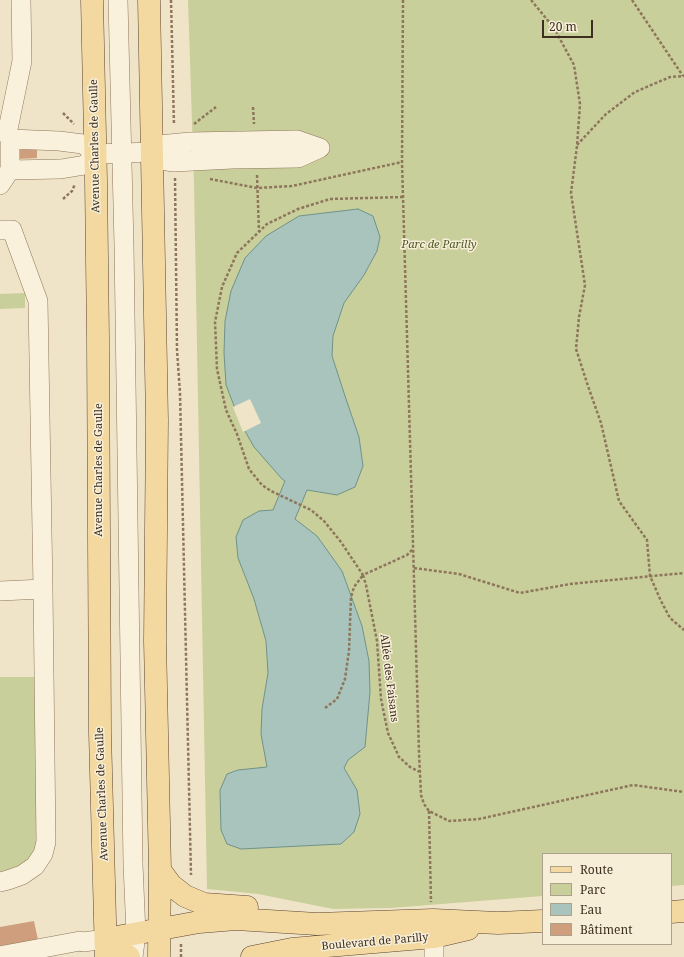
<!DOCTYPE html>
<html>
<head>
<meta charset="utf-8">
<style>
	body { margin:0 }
	#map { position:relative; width:684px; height:957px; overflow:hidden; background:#f0e4c8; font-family:"Noto Serif",serif }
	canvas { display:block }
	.legend { position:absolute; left:542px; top:853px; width:130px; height:92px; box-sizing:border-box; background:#f7eed8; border:1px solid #ada18e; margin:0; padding:5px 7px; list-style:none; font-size:12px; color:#3d2e20 }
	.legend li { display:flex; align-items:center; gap:8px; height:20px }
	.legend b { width:20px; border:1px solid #ada18e }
	.scale { position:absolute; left:542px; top:20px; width:51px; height:18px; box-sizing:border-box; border:2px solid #3d2e20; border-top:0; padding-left:5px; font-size:12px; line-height:14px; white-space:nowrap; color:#3d2e20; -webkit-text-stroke:3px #f7eed8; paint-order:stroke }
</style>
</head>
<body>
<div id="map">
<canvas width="684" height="957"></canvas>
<ul class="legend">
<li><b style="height:5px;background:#f3d9a0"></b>Route</li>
<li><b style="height:11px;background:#c9cf9b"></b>Parc</li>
<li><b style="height:11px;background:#a9c4bc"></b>Eau</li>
<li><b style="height:11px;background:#cf9f7d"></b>Bâtiment</li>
</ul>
<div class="scale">20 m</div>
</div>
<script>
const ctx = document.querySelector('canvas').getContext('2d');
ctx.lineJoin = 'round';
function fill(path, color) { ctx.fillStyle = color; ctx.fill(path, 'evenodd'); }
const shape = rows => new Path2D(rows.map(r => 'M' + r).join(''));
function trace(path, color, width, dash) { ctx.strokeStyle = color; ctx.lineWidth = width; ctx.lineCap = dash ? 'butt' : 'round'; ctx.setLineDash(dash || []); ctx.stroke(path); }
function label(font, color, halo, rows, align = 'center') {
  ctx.font = font + ' "Noto Serif",serif'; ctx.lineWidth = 3; ctx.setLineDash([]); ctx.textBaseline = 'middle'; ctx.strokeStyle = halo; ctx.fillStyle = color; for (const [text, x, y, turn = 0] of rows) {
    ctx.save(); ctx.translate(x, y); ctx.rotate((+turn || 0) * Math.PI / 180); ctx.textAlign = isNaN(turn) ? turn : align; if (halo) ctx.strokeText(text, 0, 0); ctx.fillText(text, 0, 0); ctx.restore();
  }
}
const green = shape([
	[188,0,684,0,684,885,671,886,671,854,543,854,543,896,391,908,333,909,258,894,207,889,194,183],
	[25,293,25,308,0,309,0,294],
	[0,677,40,677,40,844,36,858,0,876]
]);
const water = shape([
	[358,209,373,216,380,237,377,251,364,275,344,303,333,336,332,356,346,399,359,437,363,466,355,487,337,495,307,490,295,519,317,536,342,571,362,626,369,661,370,692,365,747,348,760,344,768,357,790,360,814,354,832,341,844,241,849,227,844,221,830,220,790,227,774,238,770,267,767,261,734,262,709,268,673,266,641,254,599,238,558,236,537,243,520,259,511,273,510,285,481,282,479,254,447,241,424,226,385,224,353,225,321,231,291,245,258,266,236,299,216,358,209]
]);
const pier = shape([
	[250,399,261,423,243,432,233,407]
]);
const building = shape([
	[37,149,37,158,18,159,18,150],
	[34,921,38,940,0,946,0,927]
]);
const path = shape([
	[171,0,174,125],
	[403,0,402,162,419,753,421,795,424,804,429,811,449,821,479,819,633,785,684,792],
	[531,0,554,28,574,65,580,104,577,146,571,193,585,285,579,317,576,349,588,386,601,423,619,501,647,540,650,576,661,601,670,618,684,630],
	[632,0,683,76],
	[253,107,254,124],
	[63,113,74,124],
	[194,124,216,107],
	[577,145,606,114,635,92,670,77,684,76],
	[257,175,259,232],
	[175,178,177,350,180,393,191,875],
	[210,179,257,188,292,186,402,162],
	[403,197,330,199,298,209,267,224,237,253,222,287,215,322,217,369,226,410,237,434,249,469,262,485,271,491,311,510,324,521,341,542,363,575,407,555,413,549],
	[63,199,72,191,75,184],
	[414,568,459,574,520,593,570,584,684,573],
	[363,575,366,585,377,641,381,699,388,733,399,757,410,767,420,772],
	[325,708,337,699,345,679,349,651,351,597,354,587,363,575],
	[429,811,431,902],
	[181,944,181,957]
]);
const minor = shape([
	[118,0,124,245,133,864,136,934,133,957],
	[7,134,22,61,21,0],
	[10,139,59,141,83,144,96,154,151,152,159,145,190,142,297,140,320,148],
	[151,152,161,160,174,162,232,159,298,158,320,148],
	[10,170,61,169,85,165,96,154],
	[0,185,10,170,10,139,7,134,3,130],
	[0,230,12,230,38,301,43,589,0,591],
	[0,882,8,880,22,875,35,866,43,854,46,842,43,589],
	[434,937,434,957],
	[0,956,80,941,83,942,106,939]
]);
const major = shape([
	[92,0,96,180,98,339,100,733,106,957],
	[149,0,157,420,155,641,160,870,159,957],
	[160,870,171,885,185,896,204,904,247,907],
	[671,912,684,911],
	[106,939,199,922,236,919,317,924,433,920,498,923,543,921],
	[106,939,129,957],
	[252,957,292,949,434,937,468,929]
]);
const streetNames = [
	["Avenue Charles de Gaulle",95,146,-91],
	["Avenue Charles de Gaulle",99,470,-90],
	["Allée des Faisans",389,678,83],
	["Avenue Charles de Gaulle",102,794,-92],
	["Boulevard de Parilly",375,942,-5]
];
const parkNames = [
	["Parc de Parilly",439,245]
];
fill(green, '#c9cf9b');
fill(water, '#a9c4bc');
trace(water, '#6f938a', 1);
fill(pier, '#f0e4c8');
fill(building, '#cf9f7d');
trace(minor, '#8d765c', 20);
trace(major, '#5b4430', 23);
trace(path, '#8d765c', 2.5, [3, 2]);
trace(minor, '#faf1dc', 19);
trace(major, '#f3d9a0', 22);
label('11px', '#3d2e20', '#f7eed8', streetNames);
label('italic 11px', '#4d5a26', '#f7eed8', parkNames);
</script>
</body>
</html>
